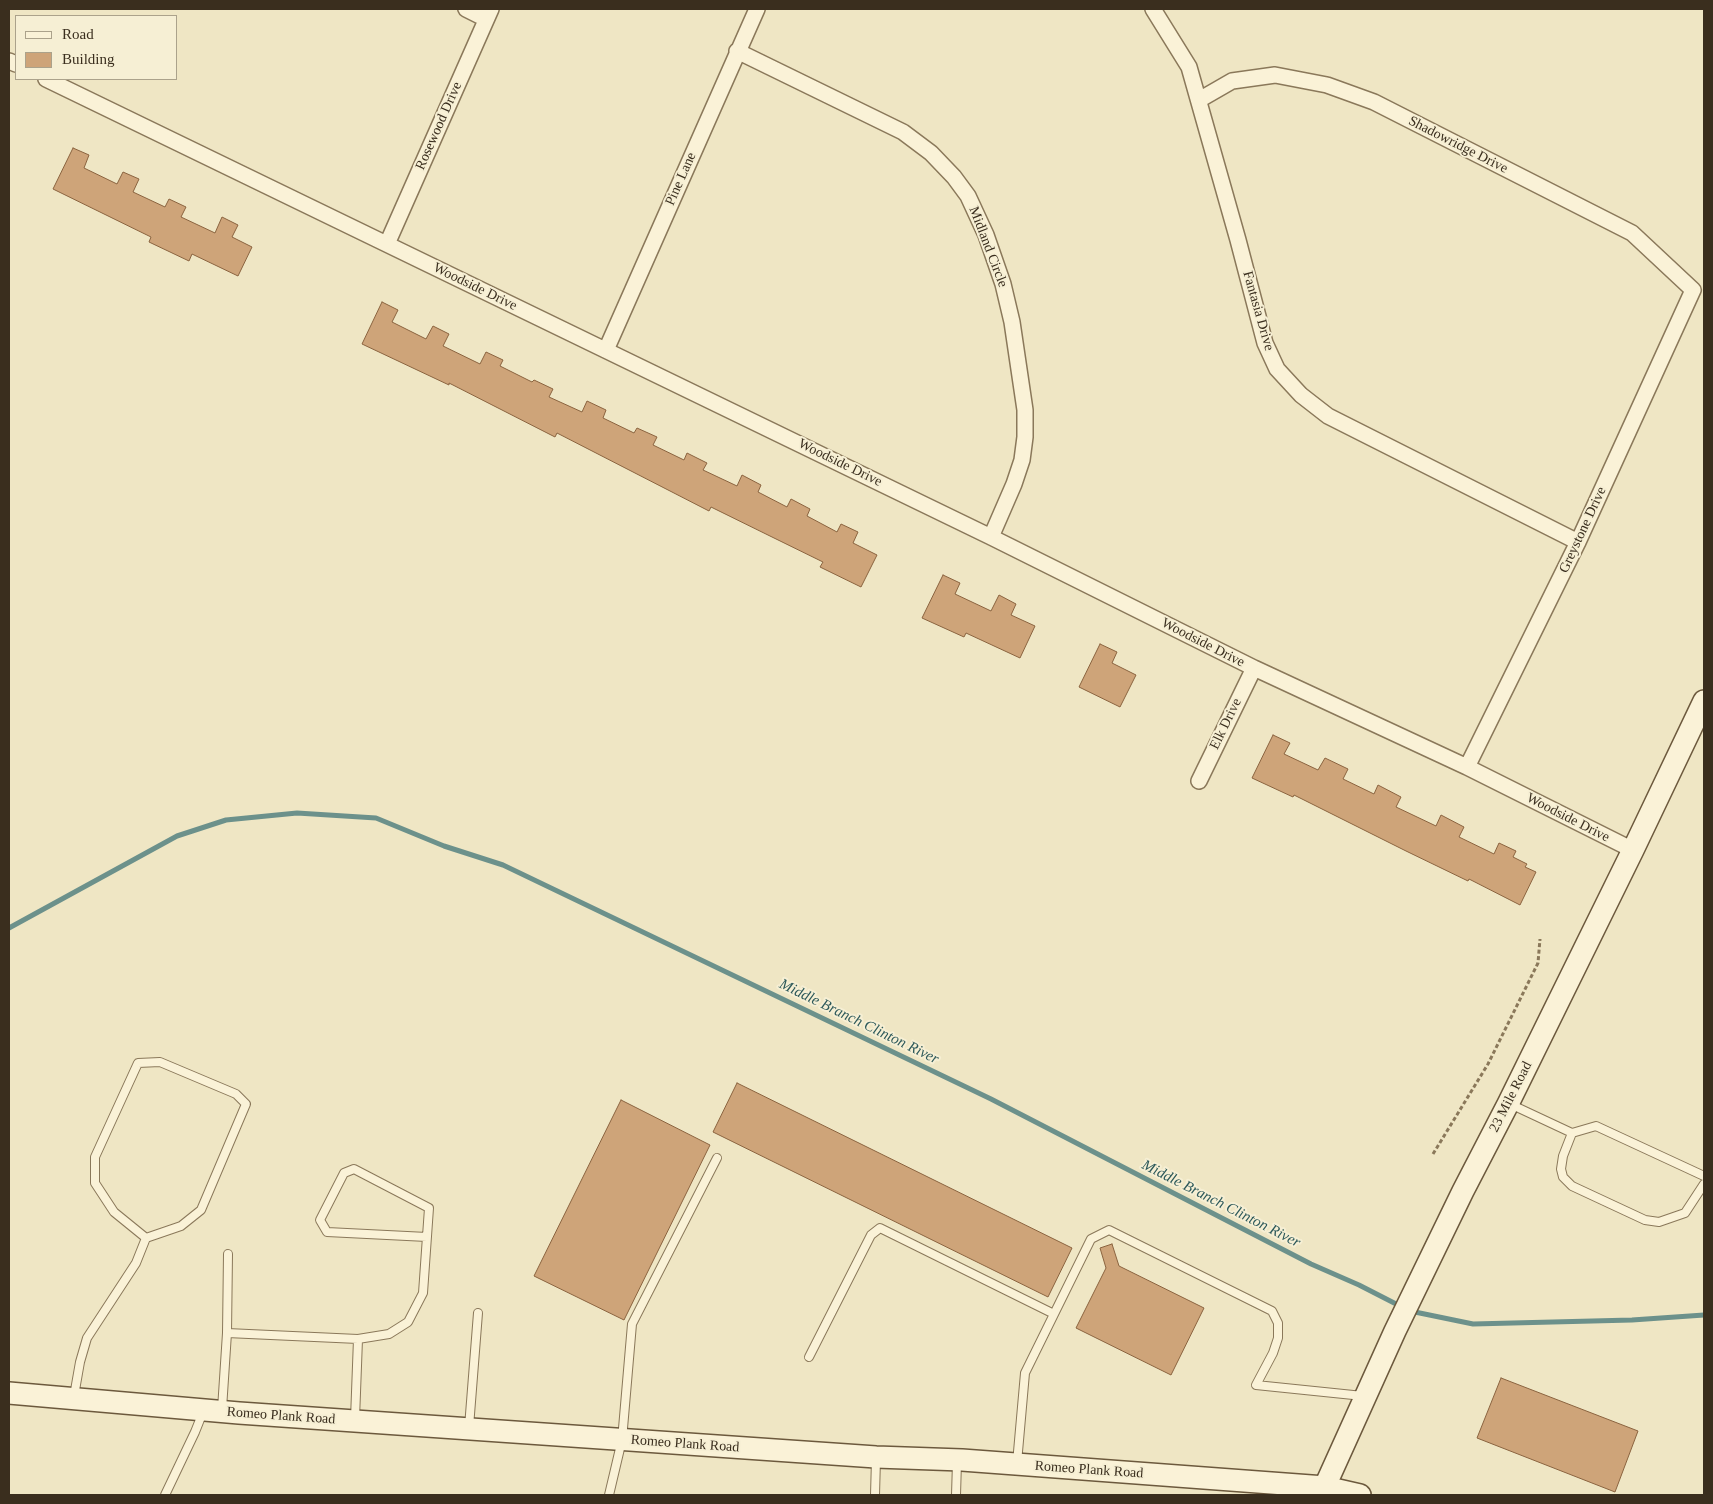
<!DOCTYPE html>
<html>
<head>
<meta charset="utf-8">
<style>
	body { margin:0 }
	#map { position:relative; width:1713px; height:1504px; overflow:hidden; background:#efe6c4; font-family:Georgia,serif }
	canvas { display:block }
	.frame { position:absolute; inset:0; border:10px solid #3a2e1e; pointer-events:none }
	.legend { position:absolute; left:15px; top:15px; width:162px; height:65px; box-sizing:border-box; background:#f6efd4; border:1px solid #aba28b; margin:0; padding:6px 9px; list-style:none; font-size:15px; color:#3a2e1e }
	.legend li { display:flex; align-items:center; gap:10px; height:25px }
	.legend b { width:25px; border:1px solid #aba28b }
</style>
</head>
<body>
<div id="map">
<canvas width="1713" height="1504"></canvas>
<div class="frame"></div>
<ul class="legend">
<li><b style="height:6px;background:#faf2d7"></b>Road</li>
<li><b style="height:14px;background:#cea479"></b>Building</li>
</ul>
</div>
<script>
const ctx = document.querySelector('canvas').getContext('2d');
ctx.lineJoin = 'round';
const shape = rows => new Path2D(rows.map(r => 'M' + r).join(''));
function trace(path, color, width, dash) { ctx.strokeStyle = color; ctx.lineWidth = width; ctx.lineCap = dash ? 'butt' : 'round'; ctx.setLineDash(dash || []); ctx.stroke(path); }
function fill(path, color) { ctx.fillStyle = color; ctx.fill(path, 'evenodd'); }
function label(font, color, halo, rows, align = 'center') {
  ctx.font = font + ' Georgia,serif'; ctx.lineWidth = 4; ctx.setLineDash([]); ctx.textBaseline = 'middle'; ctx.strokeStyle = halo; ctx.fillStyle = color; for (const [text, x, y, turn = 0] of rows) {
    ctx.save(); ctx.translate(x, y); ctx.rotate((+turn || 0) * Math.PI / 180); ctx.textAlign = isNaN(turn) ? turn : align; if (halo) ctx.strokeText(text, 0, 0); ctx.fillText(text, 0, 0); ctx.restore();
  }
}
const stream = shape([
	[9,928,177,836,226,820,297,813,376,818,444,846,503,865,991,1099,1311,1264,1359,1285,1400,1306],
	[1410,1311,1473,1324,1632,1320,1704,1315]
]);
const building = shape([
	[73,148,89,155,84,168,117,184,123,172,139,179,133,192,165,207,169,199,186,207,181,217,215,233,222,217,238,225,232,237,252,247,238,276,192,254,189,261,149,242,151,237,53,189,73,148],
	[382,302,398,310,392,322,426,339,433,326,449,334,443,346,480,364,486,352,503,360,500,366,532,382,534,380,553,389,549,397,582,412,587,401,606,410,603,418,634,433,637,428,657,437,653,445,684,460,687,453,707,463,703,470,737,486,742,475,761,485,758,492,787,507,791,499,810,509,807,516,837,532,841,524,858,532,853,543,877,555,861,587,820,567,823,562,772,537,711,507,709,511,557,433,555,437,449,383,449,385,362,344,382,302],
	[943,575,960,583,955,594,991,611,999,595,1016,604,1011,615,1035,626,1020,658,966,633,964,637,922,618,943,575],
	[1100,644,1117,652,1112,663,1136,675,1120,707,1079,687,1100,644],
	[1273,735,1290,743,1284,754,1318,770,1325,758,1348,769,1343,779,1374,794,1378,785,1401,797,1396,807,1436,826,1441,815,1464,827,1459,837,1494,854,1499,843,1516,851,1513,857,1527,864,1525,867,1536,872,1520,905,1469,879,1468,881,1406,851,1294,795,1293,797,1252,778,1273,735],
	[737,1083,1072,1248,1048,1297,713,1132,737,1083],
	[621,1100,710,1145,624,1320,534,1276,621,1100],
	[1112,1244,1119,1266,1204,1308,1171,1375,1076,1328,1106,1268,1100,1248,1112,1244],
	[1501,1378,1638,1431,1615,1492,1477,1438,1501,1378]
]);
const path = shape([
	[1433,1154,1488,1064,1538,963,1540,939]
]);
const lane = shape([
	[1510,1104,1572,1133,1596,1126,1704,1176],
	[1572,1133,1563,1156,1561,1169,1563,1177,1572,1186,1645,1220,1659,1222,1685,1213,1704,1184],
	[228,1254,227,1333,358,1339],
	[809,1357,871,1235,880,1228,1054,1314],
	[74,1396,80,1362,87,1338,136,1263,146,1238,181,1226,201,1210,246,1104,236,1094,160,1062,138,1063,95,1157,95,1183,114,1212,146,1238],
	[222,1409,227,1333],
	[355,1419,358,1339,389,1334,408,1322,423,1293,429,1208,354,1169,344,1173,320,1220,327,1232,427,1237],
	[469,1427,478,1313],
	[1017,1463,1025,1373,1091,1239,1109,1230,1272,1311,1278,1323,1278,1338,1273,1353,1256,1385,1363,1396],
	[165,1495,195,1432,203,1412],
	[609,1495,622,1440,632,1324,717,1158],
	[875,1495,876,1459],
	[956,1495,957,1462]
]);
const street = shape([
	[466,9,486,19],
	[1153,9,1189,67,1238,240,1265,343,1277,369,1301,395,1328,416,1578,542],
	[737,51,903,132,931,153,954,177,968,196,986,235,1003,284,1012,322,1025,410,1025,437,1022,460,1014,484,991,537],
	[9,61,16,64],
	[46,79,991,537,1254,668,1467,767,1633,850],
	[1199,100,1232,81,1275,75,1327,85,1374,102,1632,233,1693,290,1578,542,1467,767],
	[387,244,491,9],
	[606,350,757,9],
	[1199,781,1254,668]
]);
const secondary = shape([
	[9,1393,239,1413,876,1457,962,1460,1325,1487,1360,1495],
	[1321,1495,1395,1331,1463,1191,1508,1104,1633,850,1704,701]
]);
const streetNames = [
	["Rosewood Drive",439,126,-66],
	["Shadowridge Drive",1458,145,27],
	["Pine Lane",681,179,-66],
	["Midland Circle",988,247,69],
	["Woodside Drive",475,287,26],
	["Fantasia Drive",1258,311,74],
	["Woodside Drive",840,463,26],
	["Greystone Drive",1583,530,-65],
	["Woodside Drive",1203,643,27],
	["Elk Drive",1226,724,-64],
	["Woodside Drive",1568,818,27],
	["23 Mile Road",1511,1097,-63],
	["Romeo Plank Road",281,1416,4],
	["Romeo Plank Road",685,1444,4],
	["Romeo Plank Road",1089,1470,4]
];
const waterNames = [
	["Middle Branch Clinton River",859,1022,26],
	["Middle Branch Clinton River",1221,1204,27]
];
trace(stream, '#6c918b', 5);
fill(building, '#cea479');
trace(building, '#8a633f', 1);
trace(lane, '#8a785a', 10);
trace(street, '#8a785a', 18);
trace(secondary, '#6c593d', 24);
trace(path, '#8a785a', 3, [4, 2.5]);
trace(lane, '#faf2d7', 8);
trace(street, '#faf2d7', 15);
trace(secondary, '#faf2d7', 21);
label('14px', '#3a2e1e', '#f6efd4', streetNames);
label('italic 15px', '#2d595a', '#f6efd4', waterNames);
</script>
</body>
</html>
